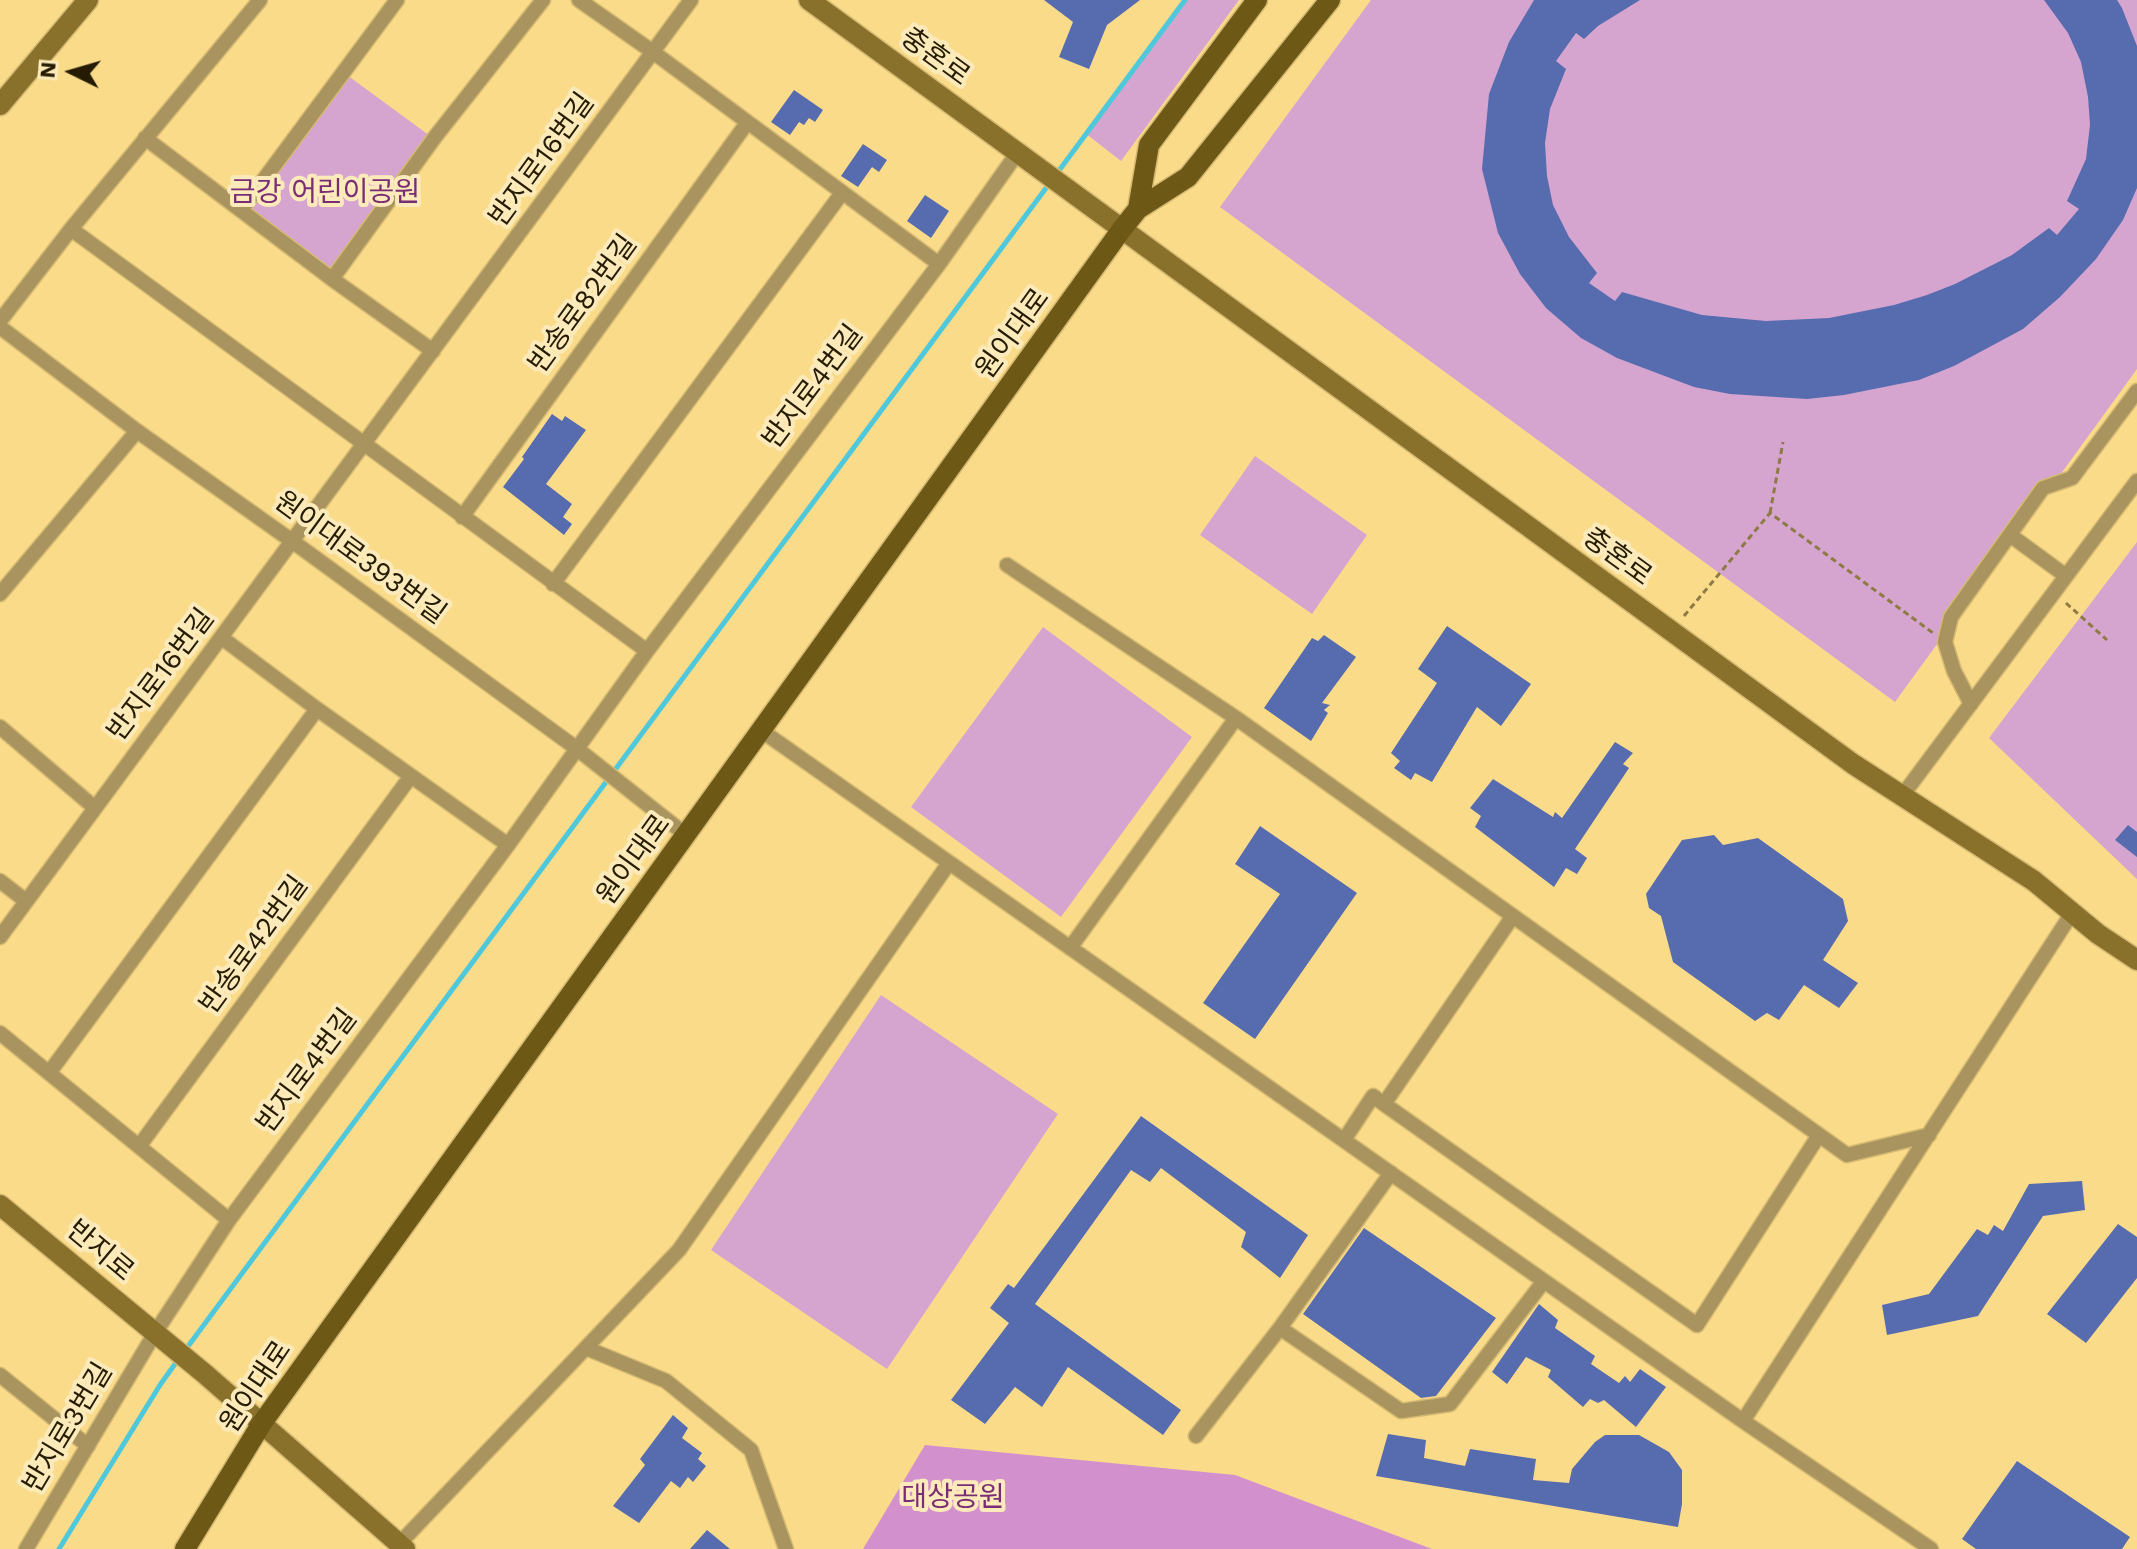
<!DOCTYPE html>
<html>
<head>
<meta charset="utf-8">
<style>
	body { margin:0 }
	#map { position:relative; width:2137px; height:1549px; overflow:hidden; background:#fadb8a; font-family:"Work Sans",sans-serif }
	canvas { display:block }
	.north { position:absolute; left:32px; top:32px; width:80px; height:80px; -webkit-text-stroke:6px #fceabb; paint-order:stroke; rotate:275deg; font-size:22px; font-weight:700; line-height:32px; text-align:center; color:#251c03 }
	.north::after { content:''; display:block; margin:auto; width:28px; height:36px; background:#251c03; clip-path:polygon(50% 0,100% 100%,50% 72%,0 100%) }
</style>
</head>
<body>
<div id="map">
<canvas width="2137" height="1549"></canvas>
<div class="north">N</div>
</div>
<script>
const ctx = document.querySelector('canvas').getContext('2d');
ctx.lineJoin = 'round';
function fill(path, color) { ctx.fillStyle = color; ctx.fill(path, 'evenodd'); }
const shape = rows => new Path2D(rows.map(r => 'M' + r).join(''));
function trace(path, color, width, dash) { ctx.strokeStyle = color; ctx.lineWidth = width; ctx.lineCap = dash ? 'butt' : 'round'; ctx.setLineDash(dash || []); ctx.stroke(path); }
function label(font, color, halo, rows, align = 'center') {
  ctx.font = font + ' "Work Sans","Noto Sans KR",sans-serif'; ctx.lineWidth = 8; ctx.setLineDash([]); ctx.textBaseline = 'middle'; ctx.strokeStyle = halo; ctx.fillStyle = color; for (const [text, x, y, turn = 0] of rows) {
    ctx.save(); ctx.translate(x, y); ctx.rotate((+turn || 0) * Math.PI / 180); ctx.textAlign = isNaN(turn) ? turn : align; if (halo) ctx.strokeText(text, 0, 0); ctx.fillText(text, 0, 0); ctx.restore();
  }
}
const green = shape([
	[1183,0,1239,0,1121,161,1085,133],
	[1371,0,2137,0,2137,369,1895,702,1220,207],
	[347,75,430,136,334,270,249,208],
	[1255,456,1367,535,1312,614,1200,535],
	[2137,542,2137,879,1989,738],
	[1043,627,1192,737,1061,917,911,807],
	[881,995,1058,1114,887,1369,711,1250]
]);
const forest = shape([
	[925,1445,1235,1475,1432,1549,863,1549]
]);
const stream = shape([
	[1055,176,1185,0],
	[186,1349,1049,184],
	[59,1549,160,1385,180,1357]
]);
const building = shape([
	[1044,0,1140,0,1107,25,1089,69,1059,57,1073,22],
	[1534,0,1640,0,1598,26,1584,39,1576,33,1556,61,1566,69,1550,109,1545,143,1547,176,1553,205,1569,237,1597,273,1589,283,1615,301,1622,292,1702,315,1766,321,1829,318,1894,305,1927,295,1955,284,2012,255,2049,228,2057,235,2079,209,2067,201,2086,159,2090,125,2088,97,2081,62,2068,33,2044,0,2117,0,2122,8,2137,46,2137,188,2123,220,2096,259,2060,297,2023,329,1954,366,1919,380,1844,395,1807,399,1730,394,1694,387,1617,358,1581,338,1546,308,1520,274,1498,233,1482,169,1489,94,1509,42],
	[794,90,823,110,815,122,809,118,804,125,799,122,790,135,771,122],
	[863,144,887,160,879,172,872,167,858,187,841,176],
	[925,195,949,211,931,238,907,221],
	[552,414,562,421,565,416,586,430,546,484,572,504,563,517,572,524,564,535,503,487,524,459,522,457],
	[1447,626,1531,684,1501,726,1477,707,1432,782,1415,773,1411,780,1394,768,1400,761,1391,753,1437,683,1418,669],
	[1324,635,1356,657,1322,703,1330,705,1324,710,1328,713,1311,741,1264,708,1312,638,1318,641],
	[1615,742,1633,753,1623,764,1629,768,1575,849,1587,858,1577,874,1566,868,1554,887,1475,827,1481,816,1470,808,1493,779,1553,817,1555,812,1562,818],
	[2128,825,2137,832,2137,857,2115,840],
	[1260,826,1357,893,1255,1039,1203,1003,1280,894,1235,864],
	[1714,835,1723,845,1758,838,1843,899,1848,921,1823,960,1858,983,1839,1008,1804,985,1779,1020,1767,1013,1755,1021,1673,962,1661,916,1649,908,1646,894,1682,840],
	[1141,1116,1308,1235,1280,1278,1241,1247,1246,1232,1161,1168,1150,1182,1131,1170,1035,1304,1181,1410,1163,1435,1068,1367,1042,1407,1015,1387,985,1424,951,1400,1009,1323,990,1308,1008,1284,1014,1288],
	[2082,1181,2085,1210,2043,1216,1978,1316,1887,1335,1882,1305,1929,1294,1977,1229,1988,1235,1994,1225,2003,1231,2029,1184],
	[2118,1224,2137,1237,2137,1278,2086,1343,2047,1314],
	[1364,1228,1496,1318,1436,1396,1421,1398,1303,1314],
	[1539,1304,1558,1320,1555,1328,1595,1356,1591,1364,1619,1383,1625,1376,1630,1382,1640,1369,1666,1387,1636,1427,1604,1400,1598,1403,1590,1399,1583,1407,1548,1377,1551,1370,1526,1357,1507,1384,1492,1372],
	[673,1415,688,1428,682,1438,702,1453,698,1459,706,1466,693,1482,688,1477,680,1488,671,1481,639,1523,613,1506,645,1465,640,1459],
	[1388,1434,1426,1440,1424,1458,1465,1466,1470,1449,1536,1459,1533,1480,1569,1483,1572,1469,1595,1442,1605,1435,1639,1435,1669,1452,1682,1470,1682,1504,1678,1527,1376,1476],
	[2017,1461,2130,1537,2122,1549,1976,1549,1962,1539],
	[707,1530,730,1549,690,1549]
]);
const path = shape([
	[1770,513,1783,442],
	[2066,603,2107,640],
	[1684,616,1770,513,1933,633]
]);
const street = shape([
	[579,0,653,52,939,264],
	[145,138,332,279,433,351],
	[242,209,397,0],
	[71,229,647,651],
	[332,279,435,137,543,0],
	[0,321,71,229,260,0],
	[0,327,137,431,292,541,576,748,686,835],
	[462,517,747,123],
	[2010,535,2066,576],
	[1007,565,1236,718],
	[553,584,842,193],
	[0,594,137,431],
	[222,638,317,709,508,845],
	[1971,704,1954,671,1945,642,1951,617,2043,488,2072,478,2137,391],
	[0,727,95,808],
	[762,731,1743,1421],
	[1902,796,2137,481],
	[0,881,26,901],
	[1513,916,1384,1104,1697,1325,1819,1135],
	[0,937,691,0],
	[1070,948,1236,718,1847,1155,1929,1135],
	[0,1033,229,1220],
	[49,1073,317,709],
	[1344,1140,1373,1096,1384,1104],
	[140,1145,411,776],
	[1280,1328,1401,1411,1450,1404,1544,1281],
	[586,1348,666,1381,751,1450,786,1549],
	[0,1375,88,1446],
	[1196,1436,1280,1328,1391,1173],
	[399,1544,679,1250,949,863],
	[26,1549,155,1333,229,1220,508,845,647,651,939,264,1018,152],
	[1931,1549,1743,1421,2072,913]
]);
const secondary = shape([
	[809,0,1853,764,2034,881,2098,934,2137,960],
	[0,105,88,0],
	[0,1205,205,1374,405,1549]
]);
const primary = shape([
	[1138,209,1149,145,1257,0],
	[185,1549,262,1423,1122,229,1138,209,1188,177,1330,0]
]);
const streetNames = [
	["충혼로",935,57,36],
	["반지로16번길",542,160,-54],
	["반송로82번길",583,304,-54],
	["원이대로",1013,334,-54],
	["반지로4번길",813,387,-53],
	["충혼로",1617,557,36],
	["원이대로393번길",360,558,36],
	["반지로16번길",161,675,-53],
	["원이대로",634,860,-54],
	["반송로42번길",254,945,-54],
	["반지로4번길",307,1071,-53],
	["반지로",100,1251,40],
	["원이대로",256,1387,-56],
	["반지로3번길",68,1428,-59]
];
const parkNames = [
	["금강 어린이공원",325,193],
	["대상공원",953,1498]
];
fill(green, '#d5a5d0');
fill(forest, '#d291cc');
trace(stream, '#4fc8db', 5);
fill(building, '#576cae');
trace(street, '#d4b972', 17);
trace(secondary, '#d4b972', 23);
trace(primary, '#d4b972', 23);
trace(path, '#8d7a45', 3, [6, 4]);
trace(street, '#a9945f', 14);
trace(secondary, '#89712c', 20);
trace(primary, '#6e5816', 20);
label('28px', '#251c03', '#fceabb', streetNames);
label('28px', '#792d75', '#fceabb', parkNames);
</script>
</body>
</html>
